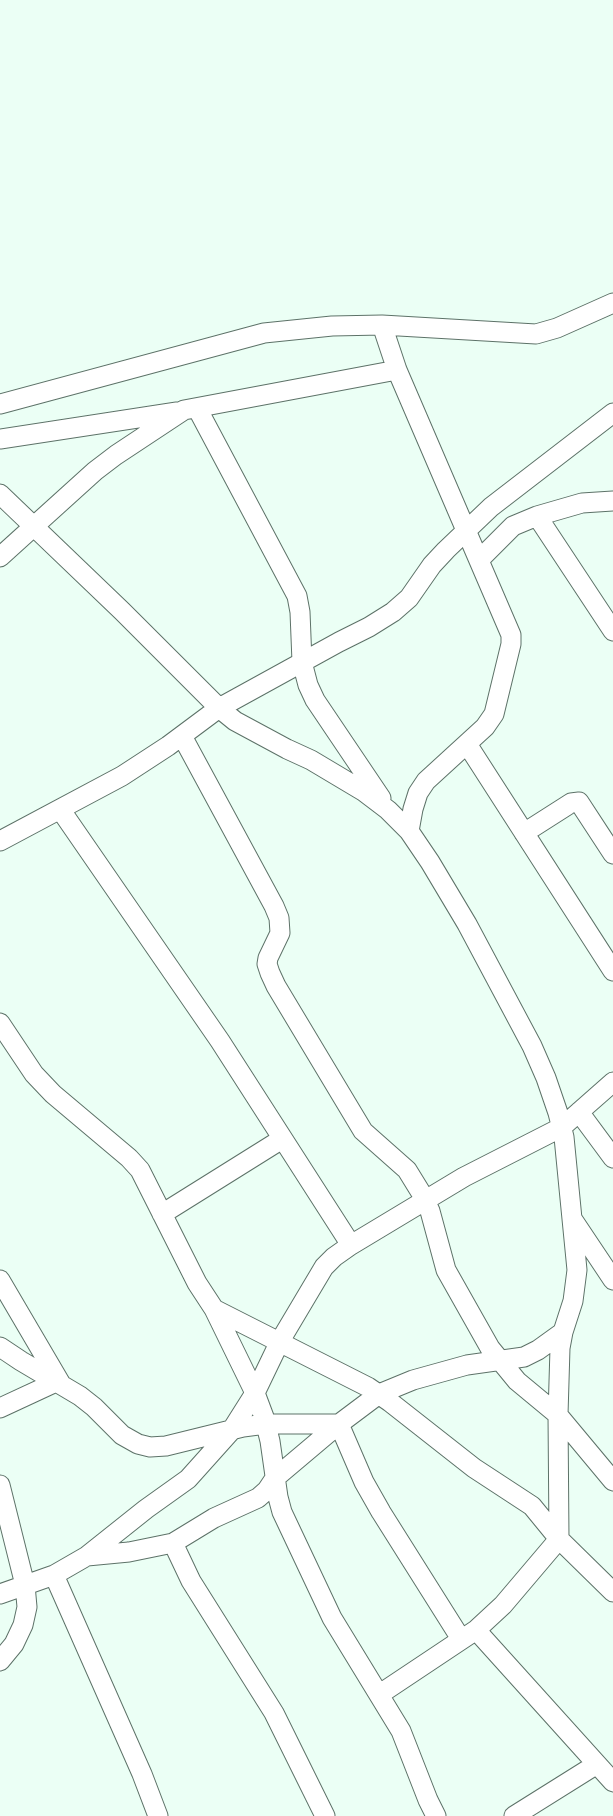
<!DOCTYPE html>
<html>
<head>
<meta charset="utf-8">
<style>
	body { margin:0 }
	canvas { display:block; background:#ebfff5 }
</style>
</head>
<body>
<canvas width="613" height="1816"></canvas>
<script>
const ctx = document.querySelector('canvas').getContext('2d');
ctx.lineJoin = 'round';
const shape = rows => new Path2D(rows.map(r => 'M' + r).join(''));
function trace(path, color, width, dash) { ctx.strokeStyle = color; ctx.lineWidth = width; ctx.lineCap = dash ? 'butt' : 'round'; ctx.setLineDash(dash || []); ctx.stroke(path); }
const minor = shape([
	[382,325,397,370,511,635,511,644,494,714,485,727,426,781,418,793,413,809,409,831],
	[0,404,264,333,332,326,382,325,536,334,557,328,613,303],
	[197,408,297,596,300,612,302,662,308,685,315,700,381,798],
	[0,439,177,412],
	[0,494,122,611,219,708,235,721,287,749,311,760,363,791,388,810,409,831,430,862,467,924,532,1046,546,1078,558,1113,564,1137,577,1270,573,1301,563,1332,560,1348,558,1415,559,1539,503,1605,476,1630,380,1694],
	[537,516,613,631],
	[0,557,95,471,116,455,184,410,397,370],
	[479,560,513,526,537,516,582,503,613,501],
	[182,736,274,906,279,918,280,933,268,958,267,964,270,973,276,986,363,1131,407,1170,423,1196,430,1211,446,1270,490,1348,517,1381,558,1415,613,1481],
	[467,744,613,971],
	[60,809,220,1041,351,1245],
	[524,833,571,803,579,802,613,854],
	[0,841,122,776,168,746,219,708,339,642,369,627,393,612,409,598,432,565,446,550,491,507,613,413],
	[0,1023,34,1074,53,1094,129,1158,140,1170,197,1283,214,1309,368,1387,390,1402,474,1468,532,1506,559,1539,613,1592],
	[579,1112,613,1158],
	[162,1214,282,1139],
	[573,1220,613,1280],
	[0,1280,61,1384],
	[214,1309,255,1393,264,1417,270,1441,278,1497,282,1512,332,1618,401,1731,428,1800,436,1816],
	[0,1347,21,1361,80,1396,94,1407,122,1435,138,1444,150,1447,166,1446,243,1427,266,1424,339,1424,364,1482,381,1512,461,1639],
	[0,1408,56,1382],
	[0,1485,25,1585,27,1607,23,1625,14,1644,0,1661],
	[173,1543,191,1581,274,1713,325,1816],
	[87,1556,129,1552,173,1543,214,1518,258,1498,267,1490,275,1478,339,1424,379,1394,413,1380,467,1365,524,1357,538,1350,563,1332],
	[54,1575,142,1774,158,1816],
	[0,1594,54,1575,87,1556,146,1509,188,1479,231,1431,255,1393,280,1341,324,1267,334,1257,351,1245,464,1177,562,1127,613,1082],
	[476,1630,613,1782],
	[514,1816,597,1764]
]);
trace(minor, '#5d7268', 21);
trace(minor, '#fff', 19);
</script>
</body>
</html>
